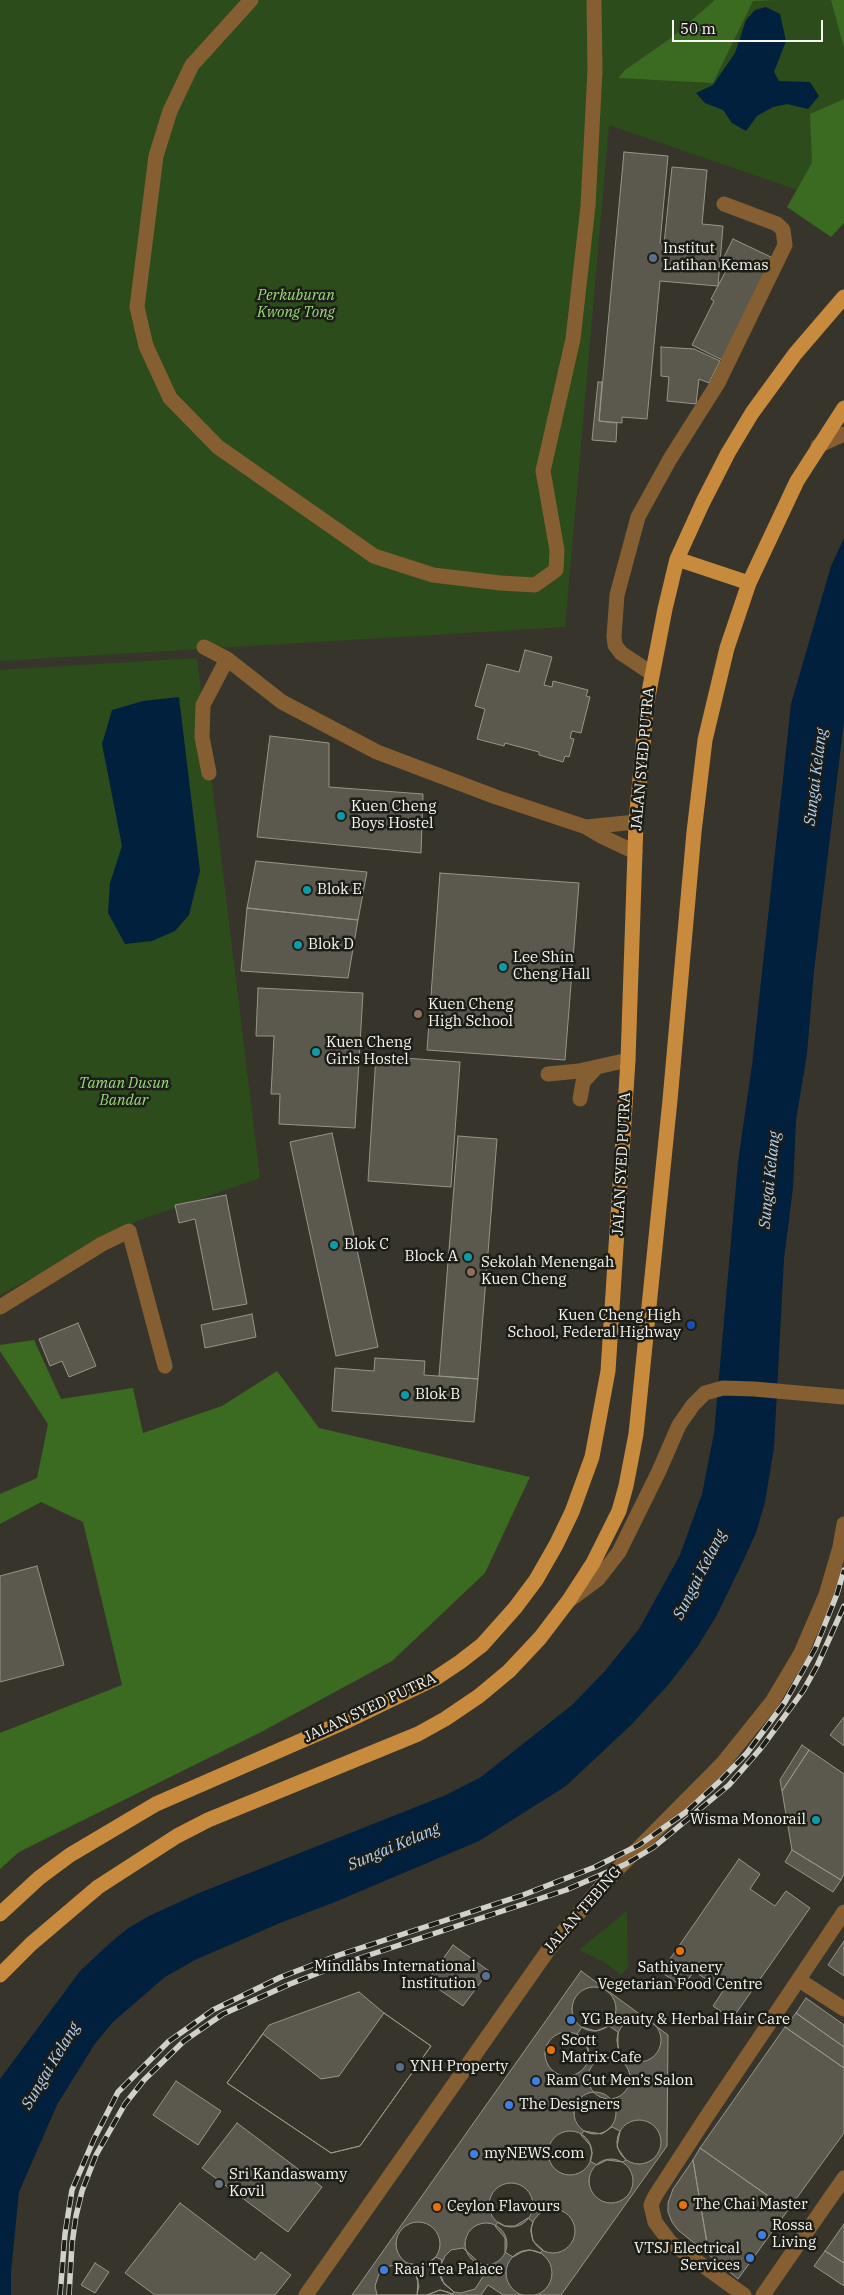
<!DOCTYPE html>
<html>
<head>
<meta charset="utf-8">
<style>
	body { margin:0 }
	#map { position:relative; width:844px; height:2295px; overflow:hidden; background:#37352b; font-family:"IBM Plex Serif",serif }
	canvas { display:block }
	.scale { position:absolute; left:672px; top:20px; width:151px; height:22px; box-sizing:border-box; border:2px solid #f6f5ee; border-top:0; padding-left:6px; font-size:15px; line-height:18px; white-space:nowrap; color:#f6f5ee; -webkit-text-stroke:4px #1d1d18; paint-order:stroke }
</style>
</head>
<body>
<div id="map">
<canvas width="844" height="2295"></canvas>
<div class="scale">50 m</div>
</div>
<script>
const ctx = document.querySelector('canvas').getContext('2d');
ctx.lineJoin = 'round';
function fill(path, color) { ctx.fillStyle = color; ctx.fill(path, 'evenodd'); }
const shape = rows => new Path2D(rows.map(r => 'M' + r).join(''));
function trace(path, color, width, dash) { ctx.strokeStyle = color; ctx.lineWidth = width; ctx.lineCap = dash ? 'butt' : 'round'; ctx.setLineDash(dash || []); ctx.stroke(path); }
function label(font, color, halo, rows, align = 'center') {
  ctx.font = font + ' "IBM Plex Serif",serif'; ctx.lineWidth = 5; ctx.setLineDash([]); ctx.textBaseline = 'middle'; ctx.strokeStyle = halo; ctx.fillStyle = color; for (const [text, x, y, turn = 0] of rows) {
    ctx.save(); ctx.translate(x, y); ctx.rotate((+turn || 0) * Math.PI / 180); ctx.textAlign = isNaN(turn) ? turn : align; if (halo) ctx.strokeText(text, 0, 0); ctx.fillText(text, 0, 0); ctx.restore();
  }
}
const green = shape([
	[0,0,844,0,844,206,609,125,565,627,0,661],
	[197,658,260,1178,137,1221,0,1295,0,670],
	[627,1911,628,1967,621,1975,606,1963,579,1950]
]);
const forest = shape([
	[715,0,777,0,753,1,713,83,618,78,625,70,671,38],
	[831,0,844,0,844,48],
	[844,99,844,223,831,237,787,207,812,163,810,114],
	[34,1340,61,1399,133,1388,143,1433,222,1406,277,1371,319,1428,530,1477,485,1573,392,1661,263,1731,19,1852,0,1869,0,1733,122,1685,83,1522,41,1502,0,1524,0,1494,37,1478,48,1424,0,1351,0,1345]
]);
const water = shape([
	[766,7,780,14,786,41,774,72,779,81,810,82,819,96,808,109,787,104,773,107,757,116,746,131,732,123,723,110,705,103,696,93,713,85,735,53,746,20,755,10],
	[844,538,844,721,814,971,807,1054,796,1120,793,1188,784,1259,774,1448,765,1502,756,1533,744,1559,717,1615,698,1646,669,1684,631,1725,566,1786,479,1841,335,1902,280,1923,195,1960,165,1977,113,2022,94,2045,57,2105,19,2192,11,2272,11,2295,0,2295,0,2079,80,1971,109,1944,127,1929,147,1917,199,1893,446,1795,481,1777,572,1705,604,1672,639,1629,680,1555,702,1494,714,1433,738,1162,752,1065,791,704,831,566],
	[179,697,200,871,189,915,175,931,152,941,125,944,108,913,110,883,122,846,102,744,112,710,143,701]
]);
const building = shape([
	[624,152,668,156,660,243,664,244,672,167,707,170,702,224,723,226,718,286,660,281,647,419,622,417,622,423,599,421,624,152],
	[733,239,773,258,724,361,692,345,714,301,711,299,729,265,722,261,733,239],
	[661,347,694,349,720,361,709,383,699,379,696,404,667,401,669,377,661,376,661,347],
	[598,382,602,382,599,421,617,423,616,442,592,440,598,382],
	[525,650,552,657,544,685,552,687,553,681,588,690,586,696,590,697,581,733,572,731,570,738,574,739,569,757,565,756,563,762,539,755,539,752,505,743,504,746,477,739,485,709,475,706,487,664,519,672,525,650],
	[270,736,329,743,329,787,423,794,421,853,257,837,270,736],
	[256,861,367,872,358,920,247,908,256,861],
	[440,873,579,883,565,1060,427,1050,440,873],
	[247,908,358,920,348,978,241,971,247,908],
	[258,988,363,993,355,1128,279,1124,280,1094,271,1094,274,1036,256,1036,258,988],
	[376,1056,460,1062,451,1187,368,1181,376,1056],
	[332,1133,378,1347,336,1356,290,1142,332,1133],
	[458,1136,497,1139,478,1379,439,1376,458,1136],
	[226,1195,247,1304,213,1310,195,1219,179,1223,175,1205,226,1195],
	[252,1314,256,1337,205,1348,201,1325,252,1314],
	[78,1323,96,1366,69,1377,62,1361,50,1366,39,1339,78,1323],
	[375,1358,425,1361,424,1375,478,1379,474,1422,332,1411,335,1368,374,1371,375,1358],
	[37,1566,64,1665,0,1682,0,1576,37,1566],
	[844,1717,844,1746,830,1735,844,1717],
	[802,1745,809,1750,782,1791,780,1780,802,1745],
	[809,1750,844,1774,844,1874,841,1880,792,1850,782,1791,809,1750],
	[792,1850,841,1880,833,1892,785,1862,792,1850],
	[739,1859,760,1874,750,1889,775,1906,786,1891,810,1908,732,2019,713,2006,723,1991,694,1971,683,1987,661,1972,739,1859],
	[844,1941,844,1976,828,1965,844,1941],
	[453,1945,489,1971,463,2006,427,1981,453,1945],
	[581,1971,668,2035,667,2146,561,2295,503,2295,488,2285,481,2295,352,2295,581,1971],
	'572 2009a22 22 0 1 1 44 0a22 22 0 1 1-44 0Z',
	[359,1992,384,2013,431,2046,360,2146,331,2153,227,2083,269,2025,359,1992],
	[806,1998,844,2025,844,2047,796,2013,806,1998],
	[384,2013,431,2046,360,2146,331,2153,227,2083,263,2034,321,2079,339,2076,384,2013],
	[796,2013,844,2047,844,2068,785,2027,796,2013],
	'617 2040a22 22 0 1 1 44 0a22 22 0 1 1-44 0Z',
	[609,2026,618,2032,618,2048,626,2057,623,2061,613,2057,596,2060,589,2054,584,2039,577,2034,582,2027,596,2031,609,2026],
	[785,2027,844,2068,844,2133,788,2210,700,2148,785,2027],
	'545 2054a22 22 0 1 1 44 0a22 22 0 1 1-44 0Z',
	'588 2078a21 21 0 1 1 42 0a21 21 0 1 1-42 0Z',
	[176,2081,221,2111,198,2145,153,2115,176,2081],
	'574 2113a21 21 0 1 1 42 0a21 21 0 1 1-42 0Z',
	'617 2142a22 22 0 1 1 44 0a22 22 0 1 1-44 0Z',
	[237,2123,322,2187,288,2232,202,2168,237,2123],
	[612,2127,620,2131,617,2147,626,2160,623,2162,607,2160,597,2165,590,2161,592,2153,590,2145,581,2135,584,2131,602,2134,612,2127],
	'548 2153a22 22 0 1 1 44 0a22 22 0 1 1-44 0Z',
	[700,2148,788,2210,738,2279,709,2255,693,2160,700,2148],
	'589 2181a22 22 0 1 1 44 0a22 22 0 1 1-44 0Z',
	[693,2160,709,2255,678,2230,672,2222,668,2212,668,2203,673,2189,693,2160],
	'489 2205a22 22 0 1 1 44 0a22 22 0 1 1-44 0Z',
	[180,2203,255,2260,261,2252,291,2275,275,2295,155,2295,125,2273,180,2203],
	'531 2231a22 22 0 1 1 44 0a22 22 0 1 1-44 0Z',
	[528,2218,533,2222,531,2229,533,2241,543,2250,540,2253,530,2250,522,2252,513,2257,505,2252,505,2238,495,2226,498,2222,505,2226,515,2226,528,2218],
	'396 2244a22 22 0 1 1 44 0a22 22 0 1 1-44 0Z',
	'465 2244a21 21 0 1 1 42 0a21 21 0 1 1-42 0Z',
	[844,2224,844,2263,825,2251,844,2224],
	[463,2248,483,2266,484,2275,475,2289,461,2293,454,2292,444,2284,439,2269,445,2256,451,2250,463,2248],
	'506 2273a23 23 0 1 1 46 0a23 23 0 1 1-46 0Z',
	[825,2251,844,2263,844,2286,814,2266,825,2251],
	[436,2257,442,2260,439,2273,442,2281,454,2292,452,2294,440,2290,427,2295,417,2295,418,2279,412,2270,405,2266,407,2263,423,2266,436,2257],
	[95,2263,109,2272,95,2293,81,2285,95,2263],
	[395,2265,407,2267,416,2276,419,2286,417,2295,377,2295,375,2286,379,2274,386,2267,395,2265],
	[440,2290,448,2292,454,2295,427,2295,440,2290]
]);
const minor = shape([
	[251,0,192,65,170,111,156,156,137,307,146,346,170,398,218,447,374,556,433,575,500,583,535,585,556,570,557,550,543,471,573,339,588,206,595,70,594,0],
	[818,446,844,434],
	[204,647,227,659,282,702,377,752,496,797,586,827,603,837,635,852],
	[651,673,621,653,615,645,614,636,617,595,638,517,670,459,718,383,785,245,783,230,777,224,724,204],
	[209,773,202,737,203,705,227,659],
	[586,827,636,822],
	[548,1074,579,1071,628,1060],
	[580,1099,583,1082,596,1068],
	[0,1307,102,1244,129,1231,165,1366],
	[571,1599,598,1579,619,1552,659,1471,679,1425,693,1405,705,1393,723,1388,754,1389,844,1397],
	[799,1980,844,2009],
	[306,2295,549,1949,603,1884,723,1763,772,1702,801,1653,826,1595,840,1547,844,1524],
	[744,2295,670,2242,655,2222,651,2205,655,2196,707,2116,844,1912],
	[763,2295,844,2178]
]);
const major = shape([
	[677,559,749,583],
	[0,1914,39,1878,70,1855,156,1804,349,1720,436,1678,460,1662,482,1645,515,1608,536,1580,556,1545,572,1512,592,1457,608,1371,628,1060,636,822,647,702,665,609,677,559,703,502,728,453,752,413,795,354,844,297],
	[0,1975,31,1944,98,1887,177,1836,208,1820,418,1734,445,1719,479,1696,509,1671,540,1638,569,1600,593,1563,619,1511,626,1486,636,1434,670,1100,694,832,705,740,727,648,749,583,797,481,844,408]
]);
const rail = shape([
	[60,2295,65,2234,72,2190,94,2139,118,2092,168,2042,213,2010,281,1977,339,1955,523,1895,595,1867,639,1845,686,1812,720,1781,747,1753,785,1702,815,1649,837,1594,844,1570],
	[69,2295,72,2244,76,2216,82,2191,96,2155,125,2104,144,2080,184,2041,223,2014,290,1984,339,1965,566,1890,626,1864,654,1847,729,1785,762,1747,803,1691,817,1666,844,1606]
]);
const markers = [
	[653,258,5,"#5c6f8a"],
	[341,816,5,"#0f9aa8"],
	[307,890,5,"#0f9aa8"],
	[298,945,5,"#0f9aa8"],
	[503,967,5,"#0f9aa8"],
	[418,1014,5,"#8d6e63"],
	[316,1052,5,"#0f9aa8"],
	[334,1245,5,"#0f9aa8"],
	[468,1257,5,"#0f9aa8"],
	[471,1272,5,"#8d6e63"],
	[691,1325,5,"#1a4fb4"],
	[405,1395,5,"#0f9aa8"],
	[816,1820,5,"#0f9aa8"],
	[680,1951,5,"#e8710a"],
	[486,1976,5,"#5c6f8a"],
	[571,2020,5,"#3f7fe0"],
	[551,2050,5,"#e8710a"],
	[400,2067,5,"#5c6f8a"],
	[536,2081,5,"#3f7fe0"],
	[509,2105,5,"#3f7fe0"],
	[474,2154,5,"#3f7fe0"],
	[219,2184,5,"#6b7280"],
	[683,2205,5,"#e8710a"],
	[437,2207,5,"#e8710a"],
	[762,2235,5,"#3f7fe0"],
	[750,2258,5,"#3f7fe0"],
	[384,2270,5,"#3f7fe0"]
];
const poiNames = [
	["Institut",663,249],
	["Latihan Kemas",663,266],
	["Kuen Cheng",351,807],
	["Boys Hostel",351,824],
	["Blok E",317,890],
	["Blok D",308,945],
	["Lee Shin",513,958],
	["Cheng Hall",513,975],
	["Kuen Cheng",428,1005],
	["High School",428,1022],
	["Kuen Cheng",326,1043],
	["Girls Hostel",326,1060],
	["Blok C",344,1245],
	["Block A",458,1257,"right"],
	["Sekolah Menengah",481,1263],
	["Kuen Cheng",481,1280],
	["Kuen Cheng High",681,1316,"right"],
	["School, Federal Highway",681,1333,"right"],
	["Blok B",415,1395],
	["Wisma Monorail",806,1820,"right"],
	["Mindlabs International",476,1967,"right"],
	["Institution",476,1984,"right"],
	["Sathiyanery",680,1968,"center"],
	["Vegetarian Food Centre",680,1985,"center"],
	["YG Beauty & Herbal Hair Care",581,2020],
	["Scott",561,2041],
	["Matrix Cafe",561,2058],
	["YNH Property",410,2067],
	["Ram Cut Men’s Salon",546,2081],
	["The Designers",519,2105],
	["myNEWS.com",484,2154],
	["Sri Kandaswamy",229,2175],
	["Kovil",229,2192],
	["The Chai Master",693,2205],
	["Ceylon Flavours",447,2207],
	["Rossa",772,2226],
	["Living",772,2243],
	["VTSJ Electrical",740,2249,"right"],
	["Services",740,2266,"right"],
	["Raaj Tea Palace",394,2270]
];
const parkNames = [
	["Perkuburan",296,296],
	["Kwong Tong",296,313],
	["Taman Dusun",124,1084],
	["Bandar",124,1101]
];
const streetNames = [
	["JALAN SYED PUTRA",643,759,-85],
	["JALAN SYED PUTRA",622,1164,-87],
	["JALAN SYED PUTRA",370,1708,-25],
	["JALAN TEBING",583,1910,-49]
];
const waterNames = [
	["Sungai Kelang",816,777,-83],
	["Sungai Kelang",770,1180,-84],
	["Sungai Kelang",700,1575,-63],
	["Sungai Kelang",394,1847,-23],
	["Sungai Kelang",51,2066,-59]
];
fill(green, '#2c4c1c');
fill(forest, '#3b6a21');
fill(water, '#00203e');
fill(building, '#5b594d');
trace(building, '#979589', 1);
trace(minor, '#855f31', 15);
trace(major, '#c88a3d', 15);
trace(rail, '#d1d0c9', 5.5);
trace(rail, '#1d1d18', 4, [11]);
for (const [x, y, r, color] of markers) { const dot = new Path2D(); dot.arc(x, y, r, 0, 2 * Math.PI); ctx.fillStyle = color; ctx.fill(dot); trace(dot, '#1d1d18', 2); }
label('15px', '#f6f5ee', '#1d1d18', poiNames, 'left');
label('italic 15px', '#99db79', '#1d1d18', parkNames);
label('15px', '#f6f5ee', '#1d1d18', streetNames);
label('italic 16px', '#b3d2f4', '#1d1d18', waterNames);
</script>
</body>
</html>
